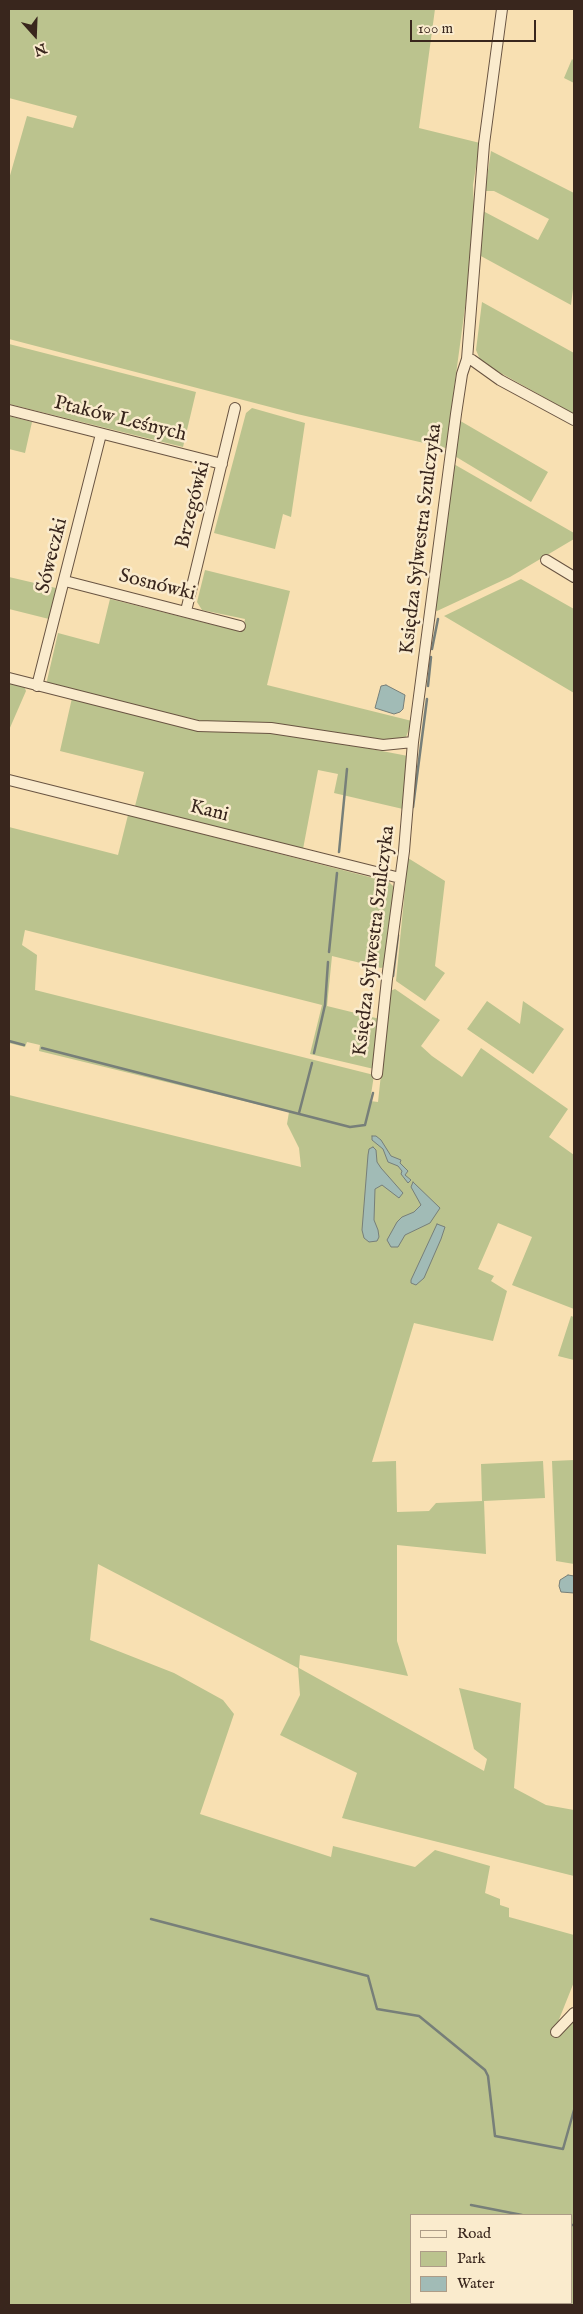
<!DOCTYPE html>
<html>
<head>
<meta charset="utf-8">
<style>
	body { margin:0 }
	#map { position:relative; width:583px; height:2314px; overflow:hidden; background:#f8e0b2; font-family:"IM FELL English",serif }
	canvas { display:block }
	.frame { position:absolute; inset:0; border:10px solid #39261d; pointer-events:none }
	.legend { position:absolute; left:410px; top:2214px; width:162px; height:90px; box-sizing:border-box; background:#faebcd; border:1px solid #ad9c87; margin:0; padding:6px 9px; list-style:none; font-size:15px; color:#39261d }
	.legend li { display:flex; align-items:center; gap:10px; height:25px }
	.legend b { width:25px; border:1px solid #ad9c87 }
	.north { position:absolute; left:10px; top:10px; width:50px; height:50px; -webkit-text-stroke:4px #faebcd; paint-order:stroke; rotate:160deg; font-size:14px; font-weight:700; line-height:20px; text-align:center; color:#39261d }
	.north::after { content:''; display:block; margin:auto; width:18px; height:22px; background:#39261d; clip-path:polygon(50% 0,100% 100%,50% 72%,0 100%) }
	.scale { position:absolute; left:410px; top:20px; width:126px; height:22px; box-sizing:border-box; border:2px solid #39261d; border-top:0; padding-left:6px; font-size:15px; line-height:18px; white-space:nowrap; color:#39261d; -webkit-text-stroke:4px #faebcd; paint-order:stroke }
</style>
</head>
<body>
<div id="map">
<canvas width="583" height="2314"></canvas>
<div class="frame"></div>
<ul class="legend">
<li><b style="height:6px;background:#faebcd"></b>Road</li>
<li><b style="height:14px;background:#bbc38e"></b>Park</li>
<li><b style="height:14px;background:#a1bbb6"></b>Water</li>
</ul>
<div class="north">N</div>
<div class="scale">100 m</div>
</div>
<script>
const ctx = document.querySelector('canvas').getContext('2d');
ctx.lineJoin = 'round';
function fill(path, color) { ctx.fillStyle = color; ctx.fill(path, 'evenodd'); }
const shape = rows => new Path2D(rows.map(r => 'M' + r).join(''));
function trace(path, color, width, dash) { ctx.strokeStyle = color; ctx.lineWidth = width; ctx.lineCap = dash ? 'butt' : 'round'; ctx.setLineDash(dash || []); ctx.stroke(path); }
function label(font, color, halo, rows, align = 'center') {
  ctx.font = font + ' "IM FELL English",serif'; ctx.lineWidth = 5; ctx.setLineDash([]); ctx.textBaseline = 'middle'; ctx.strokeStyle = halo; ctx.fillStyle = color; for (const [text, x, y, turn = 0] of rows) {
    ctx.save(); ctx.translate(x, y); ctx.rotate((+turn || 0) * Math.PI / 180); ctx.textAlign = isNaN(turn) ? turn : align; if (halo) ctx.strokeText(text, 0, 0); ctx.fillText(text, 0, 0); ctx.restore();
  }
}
const green = shape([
	[9,9,435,9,419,128,480,143,473,185,474,212,467,293,446,448,297,414,9,339,9,179,27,116,73,128,77,116,9,98],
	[572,59,574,61,574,83,564,78],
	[491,151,574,193,574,281,571,305,479,255,483,211,538,240,549,219,494,191,485,191],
	[482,302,574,353,574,414,481,362,476,350],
	[9,344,196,392,183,447,9,404],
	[252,408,305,423,291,517,283,514,275,549,214,533,246,413],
	[9,416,32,422,25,453,9,449],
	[457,419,548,472,531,502,453,455],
	[452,463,574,533,574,539,510,577,437,611,433,609],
	[205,570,290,591,267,685,412,721,406,737,395,741,219,725,46,685,58,633,99,644,110,599,242,632,245,619,202,610,197,602],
	[9,577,56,588,49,619,9,609],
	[521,579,574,609,574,693,444,616],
	[9,682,24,686,26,691,9,730],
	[72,698,254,731,298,735,408,756,403,809,334,793,338,774,318,770,303,849,135,806,144,772,60,751],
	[128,815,389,882,395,888,386,966,381,968,332,956,327,1006,380,1019,374,1069,310,1054,322,1005,25,930,22,945,37,955,35,990,374,1075,370,1101,378,1102,390,991,395,989,440,1020,421,1046,432,1056,462,1077,481,1048,568,1109,549,1137,574,1155,574,1309,512,1285,532,1237,498,1223,478,1269,494,1276,491,1281,507,1291,493,1341,414,1323,372,1462,396,1461,397,1512,429,1511,436,1503,482,1501,481,1464,543,1461,545,1498,484,1501,486,1554,397,1545,397,1641,408,1676,300,1655,299,1668,484,1771,487,1759,474,1749,459,1688,521,1703,514,1788,546,1805,574,1810,574,1876,342,1818,357,1773,280,1735,300,1695,298,1668,98,1564,90,1640,174,1673,223,1700,234,1714,200,1814,331,1857,333,1846,415,1867,435,1850,490,1866,485,1893,500,1899,500,1905,509,1908,509,1917,574,1935,574,1982,558,2022,572,2023,574,2018,574,2305,9,2305,9,1095,301,1167,299,1148,287,1124,289,1112,39,1051,40,1045,27,1042,25,1047,9,1043,9,827,118,855],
	[412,2215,572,2215,572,2303,412,2303],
	[408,858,445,881,435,966,445,973,425,1001,396,981],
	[487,1001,520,1024,523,1001,564,1029,533,1074,467,1029],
	[571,1316,574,1317,574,1360,558,1356],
	[574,1460,574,1564,556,1561,552,1461]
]);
const water = shape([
	[386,685,405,695,403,709,400,712,394,714,375,708,381,686,386,685],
	[372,1136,376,1136,381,1140,391,1156,401,1160,400,1163,408,1171,405,1175,411,1180,408,1183,401,1174,402,1171,398,1166,388,1162,383,1149,372,1140,372,1136],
	[373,1147,376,1150,377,1162,381,1168,403,1193,399,1198,382,1185,375,1189,374,1220,378,1230,379,1237,377,1241,369,1242,364,1238,362,1230,368,1155,369,1149,373,1147],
	[413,1182,440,1208,430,1223,405,1235,398,1247,391,1247,387,1240,397,1222,402,1217,414,1212,421,1205,411,1187,413,1182],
	[437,1224,445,1227,441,1239,424,1278,416,1285,411,1283,411,1280,437,1224],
	[568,1575,574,1576,574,1593,561,1592,559,1586,560,1580,568,1575]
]);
const stream = shape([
	[432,649,438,619],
	[428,686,431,657],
	[413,807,427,699],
	[339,852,347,769],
	[329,952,337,873],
	[393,976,398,935],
	[9,1041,24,1045],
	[42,1048,350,1127,365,1125,373,1093],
	[314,1053,325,1005,328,962],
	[299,1113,312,1063],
	[151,1919,368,1976,377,2009,419,2016,485,2070,488,2076,495,2136,563,2149,574,2110],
	[471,2205,522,2215],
	[572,2225,574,2225]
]);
const minor = shape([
	[467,359,472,360,500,380,574,420],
	[9,410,222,464],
	[546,560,574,577],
	[65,581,240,626],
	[186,611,235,408],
	[9,678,198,726,271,728,383,745,413,742],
	[37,686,101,434],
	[9,780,400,878],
	[377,1074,387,979,404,851,413,742,456,414,462,374,467,359,484,144,502,9],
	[556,2032,574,2013]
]);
const streetNames = [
	["Ptaków Leśnych",120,420,14],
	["Brzegówki",194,505,-76],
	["Księdza Sylwestra Szulczyka",422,539,-83],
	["Sóweczki",53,556,-76],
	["Sosnówki",157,586,14],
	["Kani",209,812,14],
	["Księdza Sylwestra Szulczyka",375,941,-83]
];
fill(green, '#bbc38e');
fill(water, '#a1bbb6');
trace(water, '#777f79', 1);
trace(stream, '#777f79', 2.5);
trace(minor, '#695442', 12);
trace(minor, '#faebcd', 10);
label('20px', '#39261d', '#faebcd', streetNames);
</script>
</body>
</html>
